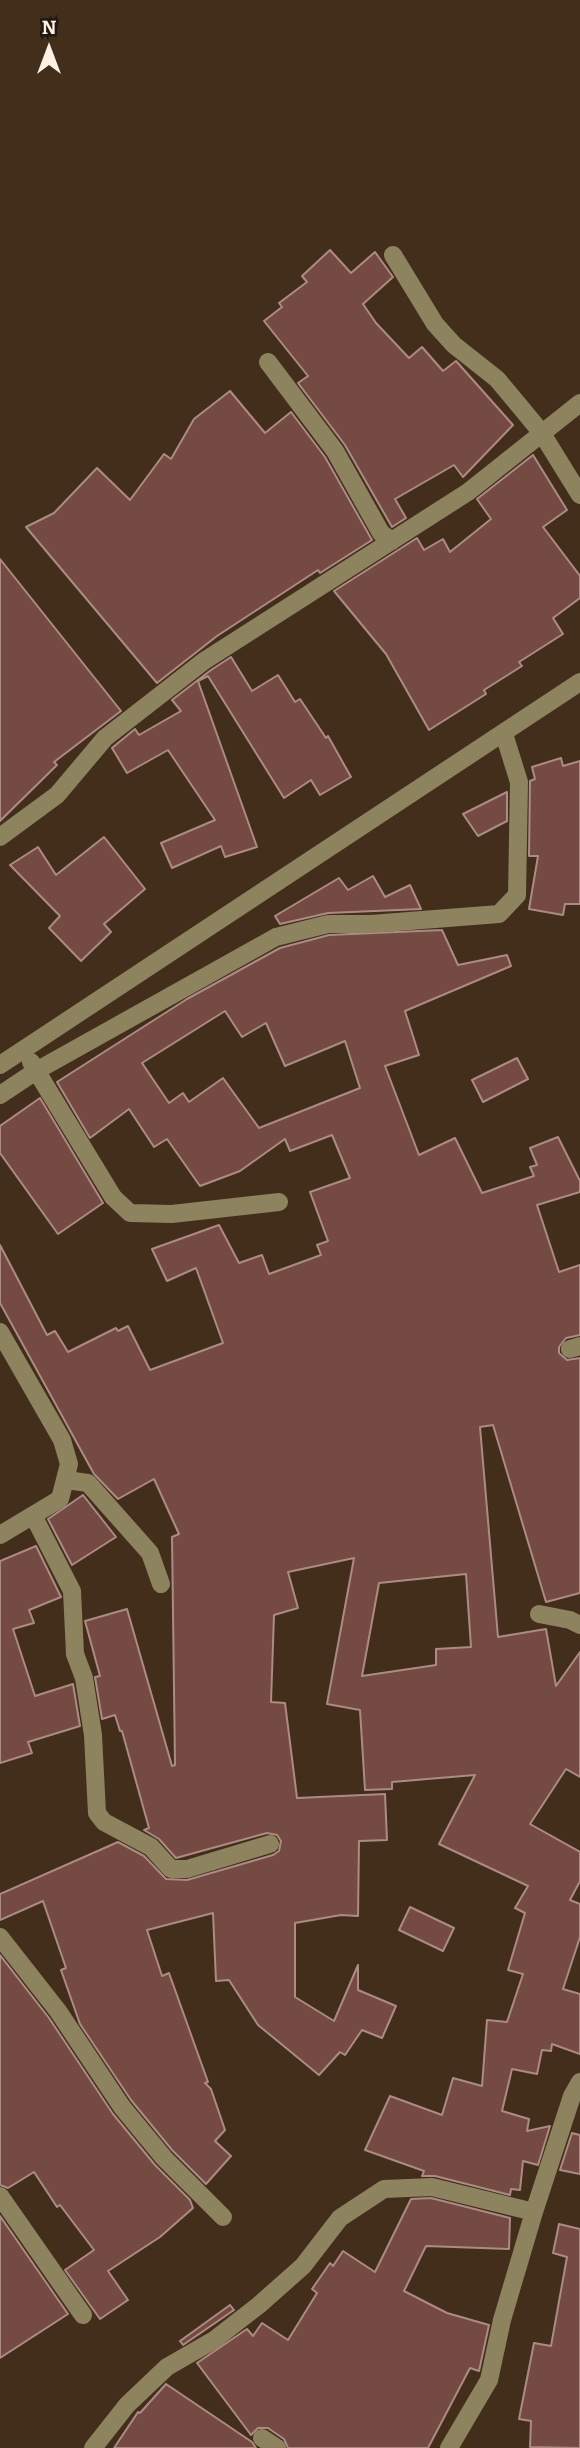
<!DOCTYPE html>
<html>
<head>
<meta charset="utf-8">
<style>
	body { margin:0 }
	#map { position:relative; width:580px; height:2448px; overflow:hidden; background:#422e1b; font-family:Bitter,serif }
	canvas { display:block }
	.north { position:absolute; left:14px; top:14px; width:70px; height:70px; -webkit-text-stroke:5px #211810; paint-order:stroke; rotate:0deg; font-size:19px; font-weight:700; line-height:28px; text-align:center; color:#fdf0e4 }
	.north::after { content:''; display:block; margin:auto; width:24px; height:32px; background:#fdf0e4; clip-path:polygon(50% 0,100% 100%,50% 72%,0 100%) }
</style>
</head>
<body>
<div id="map">
<canvas width="580" height="2448"></canvas>
<div class="north">N</div>
</div>
<script>
const ctx = document.querySelector('canvas').getContext('2d');
ctx.lineJoin = 'round';
function fill(path, color) { ctx.fillStyle = color; ctx.fill(path, 'evenodd'); }
const shape = rows => new Path2D(rows.map(r => 'M' + r).join(''));
function trace(path, color, width, dash) { ctx.strokeStyle = color; ctx.lineWidth = width; ctx.lineCap = dash ? 'butt' : 'round'; ctx.setLineDash(dash || []); ctx.stroke(path); }
const building = shape([
	[330,250,351,273,375,252,393,277,363,304,376,323,409,358,422,347,443,371,456,361,513,425,463,477,454,465,395,499,406,518,392,527,345,445,298,383,308,376,264,321,282,307,279,303,307,282,302,276,330,250],
	[230,391,265,433,291,412,325,457,372,540,320,573,318,570,217,636,157,683,26,527,54,513,97,468,130,500,164,454,171,459,194,419,230,391],
	[533,455,567,510,543,527,580,576,580,598,553,618,563,634,519,662,522,666,484,690,486,694,429,730,386,654,334,591,417,538,424,550,443,539,450,552,491,519,477,499,533,455],
	[0,559,121,711,54,762,57,765,0,821,0,559],
	[231,657,252,691,278,675,295,702,300,699,326,738,328,736,351,777,320,795,311,780,284,798,208,676,198,681,257,847,225,857,221,846,172,868,161,843,215,820,168,750,127,773,112,748,135,729,139,735,181,711,172,700,211,670,231,657],
	[561,758,563,766,580,761,580,904,565,904,563,915,529,909,538,856,529,856,530,781,535,779,532,767,561,758],
	[507,792,507,821,478,836,463,814,507,792],
	[104,837,145,889,104,924,111,932,81,961,49,928,60,916,10,865,38,847,56,875,104,837],
	[373,876,385,897,410,885,421,909,328,913,280,924,275,916,339,878,348,890,373,876],
	[442,930,458,965,507,955,511,966,405,1011,419,1055,385,1066,419,1155,455,1138,482,1193,534,1176,530,1167,537,1165,530,1148,558,1137,580,1181,580,1192,537,1205,559,1272,580,1265,580,1335,566,1338,559,1347,559,1353,567,1360,580,1358,580,1593,546,1602,493,1425,480,1427,498,1637,546,1629,556,1686,580,1652,580,1777,566,1769,530,1824,580,1852,580,1881,570,1900,580,1904,580,1937,563,1989,580,1994,580,2054,552,2044,551,2051,542,2050,537,2074,512,2069,502,2111,529,2119,527,2131,550,2126,538,2165,523,2161,520,2190,511,2189,510,2195,435,2176,422,2176,424,2171,365,2150,390,2096,442,2115,453,2078,482,2086,487,2020,507,2022,523,1974,508,1970,525,1913,515,1908,528,1886,439,1844,475,1775,392,1782,392,1789,365,1790,360,1710,327,1704,354,1558,288,1572,298,1608,274,1615,271,1702,285,1703,297,1798,385,1794,387,1840,359,1841,358,1916,341,1915,295,1923,295,1997,334,2021,358,1965,358,1990,396,2006,382,2038,362,2030,345,2055,340,2052,319,2075,258,2025,229,1980,216,1981,213,1913,147,1930,162,1976,169,1973,208,2082,205,2083,211,2089,225,2130,215,2141,231,2156,206,2184,172,2150,131,2100,80,2024,61,1970,66,1968,43,1901,0,1920,0,1894,118,1842,144,1856,166,1879,187,1880,273,1855,279,1851,281,1841,277,1835,267,1833,176,1858,159,1839,144,1830,149,1828,122,1731,120,1731,115,1715,102,1719,95,1677,100,1676,85,1621,127,1609,172,1766,175,1765,172,1537,179,1534,154,1479,118,1499,94,1474,0,1303,0,1245,47,1335,55,1331,68,1352,116,1328,118,1331,128,1326,150,1370,223,1343,196,1268,167,1281,152,1249,219,1225,239,1263,262,1255,269,1274,321,1255,317,1245,328,1241,310,1192,350,1178,332,1135,290,1151,285,1139,240,1171,200,1186,167,1139,154,1147,129,1109,90,1138,57,1082,187,999,280,948,329,935,442,930],
	[225,1011,242,1037,266,1023,285,1066,345,1041,360,1088,259,1128,223,1078,189,1102,183,1093,169,1103,142,1063,225,1011],
	[466,1574,471,1647,436,1649,436,1665,362,1676,379,1583,466,1574],
	[517,1058,528,1079,483,1102,472,1080,517,1058],
	[40,1098,103,1203,58,1234,0,1153,0,1126,40,1098],
	[83,1495,116,1537,72,1565,48,1519,83,1495],
	[36,1546,61,1597,29,1610,34,1623,13,1629,35,1696,73,1684,80,1726,28,1742,32,1753,0,1763,0,1561,36,1546],
	[410,1907,454,1928,443,1951,399,1930,410,1907],
	[0,1955,49,2018,113,2114,155,2165,190,2200,193,2208,160,2237,108,2271,128,2300,100,2319,65,2270,94,2250,60,2205,57,2207,34,2172,8,2188,0,2185,0,1955],
	[572,2133,580,2135,580,2174,560,2170,572,2133],
	[431,2198,510,2218,509,2249,426,2246,404,2291,447,2313,489,2325,479,2371,470,2368,428,2448,288,2448,284,2439,268,2428,258,2428,251,2435,197,2363,247,2329,253,2336,262,2323,288,2340,317,2293,312,2289,330,2263,333,2266,343,2251,375,2272,411,2199,431,2198],
	[0,2216,68,2314,0,2358,0,2216],
	[559,2224,580,2229,580,2448,530,2447,531,2421,519,2419,534,2343,551,2346,567,2257,553,2253,559,2224],
	[230,2305,234,2310,183,2345,180,2341,230,2305],
	[166,2384,252,2442,256,2448,114,2448,138,2412,140,2413,166,2384]
]);
const minor = shape([
	[393,255,435,324,454,345,497,379,522,409,541,432,580,495],
	[268,362,335,451,381,533,392,541],
	[0,837,57,795,105,738,204,661,468,492,580,403],
	[31,1062,113,1197,130,1213,172,1214,279,1202],
	[0,1065,580,682],
	[0,1095,36,1071,276,937,328,924,371,924,499,914,517,895,519,782,504,734],
	[0,1332,62,1440,69,1464,60,1499,0,1535],
	[570,1349,580,1346],
	[66,1480,88,1483,150,1553,161,1584],
	[34,1517,72,1591,75,1654,84,1678,93,1735,97,1813,104,1822,151,1847,171,1869,187,1869,270,1844],
	[539,1614,570,1620,580,1625],
	[0,1937,58,2011,122,2107,164,2158,223,2217],
	[0,2196,83,2315],
	[262,2438,277,2448],
	[93,2448,127,2405,167,2367,214,2340,259,2305,303,2266,340,2218,384,2189,432,2187,534,2212],
	[449,2448,489,2380,502,2320,534,2212,572,2096,580,2082]
]);
fill(building, '#744a42');
trace(building, '#ac8b85', 2);
trace(minor, '#8d835e', 18);
</script>
</body>
</html>
